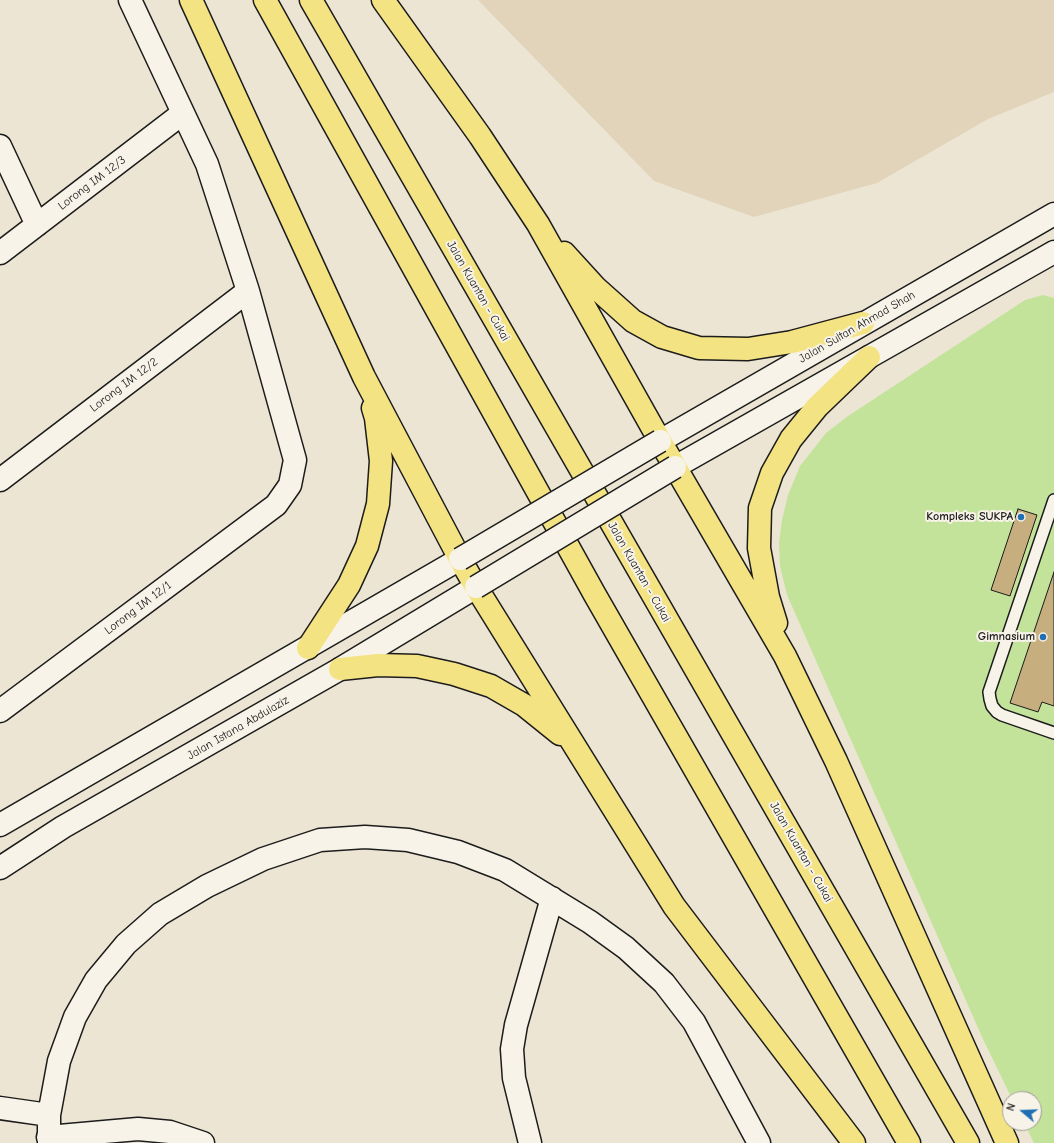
<!DOCTYPE html>
<html>
<head>
<meta charset="utf-8">
<style>
	body { margin:0 }
	#map { position:relative; width:1054px; height:1143px; overflow:hidden; background:#ede5d3; font-family:"Comic Neue",sans-serif }
	canvas { display:block }
	.north { position:absolute; left:1002px; top:1091px; width:40px; height:40px; box-sizing:border-box; background:#f7f3e8; border:1px solid #9f9d96; border-radius:50%; rotate:289deg; font-size:11px; font-weight:700; line-height:16px; text-align:center; color:#1c1c1c }
	.north::after { content:''; display:block; margin:auto; width:14px; height:18px; background:#1f6fb2; clip-path:polygon(50% 0,100% 100%,50% 72%,0 100%) }
</style>
</head>
<body>
<div id="map">
<canvas width="1054" height="1143"></canvas>
<div class="north">N</div>
</div>
<script>
const ctx = document.querySelector('canvas').getContext('2d');
ctx.lineJoin = 'round';
function fill(path, color) { ctx.fillStyle = color; ctx.fill(path, 'evenodd'); }
const shape = rows => new Path2D(rows.map(r => 'M' + r).join(''));
function trace(path, color, width, dash) { ctx.strokeStyle = color; ctx.lineWidth = width; ctx.lineCap = dash ? 'butt' : 'round'; ctx.setLineDash(dash || []); ctx.stroke(path); }
function label(font, color, halo, rows, align = 'center') {
  ctx.font = font + ' "Comic Neue",sans-serif'; ctx.lineWidth = 4; ctx.setLineDash([]); ctx.textBaseline = 'middle'; ctx.strokeStyle = halo; ctx.fillStyle = color; for (const [text, x, y, turn = 0] of rows) {
    ctx.save(); ctx.translate(x, y); ctx.rotate((+turn || 0) * Math.PI / 180); ctx.textAlign = isNaN(turn) ? turn : align; if (halo) ctx.strokeText(text, 0, 0); ctx.fillText(text, 0, 0); ctx.restore();
  }
}
const built = shape([
	[478,0,1054,0,1054,92,988,119,877,183,754,217,654,181]
]);
const green = shape([
	[1043,295,1054,298,1054,1143,1034,1143,1024,1123,1034,1123,1034,1099,1012,1099,982,1037,787,595,780,566,779,543,782,520,788,495,800,466,826,433,848,416,1025,300]
]);
const building = shape([
	[1018,509,1037,515,1010,596,991,590,1018,509],
	[1054,572,1054,706,1042,702,1038,712,1010,703,1054,572]
]);
const lane = shape([
	[1054,500,989,692,990,699,992,706,997,712,1002,715,1054,733]
]);
const street = shape([
	[0,146,37,225],
	[0,253,183,113],
	[0,480,248,291],
	[0,711,276,505,290,485,295,460,248,291,207,164,130,0],
	[0,1108,49,1115],
	[48,1137,138,1129,170,1132,203,1143],
	[49,1143,49,1115,59,1061,75,1017,96,980,126,944,160,914,207,886,263,859,320,840,365,837,408,840,458,852,505,870,590,922,626,948,664,983,694,1022,759,1143],
	[530,1143,514,1078,512,1049,516,1025,552,898]
]);
const secondary = shape([
	[660,441,1054,214],
	[675,467,1054,252],
	[0,825,460,559],
	[0,868,63,827,340,669,476,587]
]);
const highway = shape([
	[191,0,364,377,460,559,476,587,674,906,854,1143],
	[265,0,595,595,909,1143],
	[311,0,968,1143],
	[383,0,480,136,538,224,660,441,785,656,836,761,1007,1143],
	[564,253,595,287,633,321,662,337,699,348,748,349,792,342,863,323],
	[776,623,768,597,759,548,760,508,772,473,791,439,817,407,869,357],
	[308,648,349,585,367,546,378,504,381,461,376,418,373,408],
	[340,669,378,665,417,666,454,674,491,686,524,705,560,734]
]);
const secondaryBridge = shape([
	[460,559,660,441],
	[476,587,675,467]
]);
const markers = [
	[1021,517,4,"#1f6fb2"],
	[1043,637,4,"#1f6fb2"]
];
const streetNames = [
	["Lorong IM 12/3",92,183,-37],
	["Jalan Kuantan - Cukai",478,291,60],
	["Jalan Sultan Ahmad Shah",857,327,-30],
	["Lorong IM 12/2",124,385,-37],
	["Jalan Kuantan - Cukai",639,572,60],
	["Lorong IM 12/1",138,608,-37],
	["Jalan Istana Abdulaziz",238,728,-30],
	["Jalan Kuantan - Cukai",801,852,60]
];
const poiNames = [
	["Kompleks SUKPA",1013,517],
	["Gimnasium",1035,637]
];
fill(built, '#e1d4ba');
fill(green, '#c3e39b');
fill(building, '#c6ae7e');
trace(building, '#1c1c1c', 1);
trace(lane, '#1c1c1c', 14);
trace(street, '#1c1c1c', 25);
trace(secondary, '#1c1c1c', 25);
trace(highway, '#1c1c1c', 25);
trace(lane, '#f7f3e8', 11);
trace(street, '#f7f3e8', 22);
trace(secondary, '#f7f3e8', 22);
trace(highway, '#f4e382', 22);
trace(secondaryBridge, '#1c1c1c', 25, []);
trace(secondaryBridge, '#f7f3e8', 22);
for (const [x, y, r, color] of markers) { const dot = new Path2D(); dot.arc(x, y, r, 0, 2 * Math.PI); ctx.fillStyle = color; ctx.fill(dot); trace(dot, '#f7f3e8', 1.5); }
label('12px', '#1c1c1c', '#f7f3e8', streetNames);
label('bold 12px', '#1c1c1c', '#f7f3e8', poiNames, 'right');
</script>
</body>
</html>
